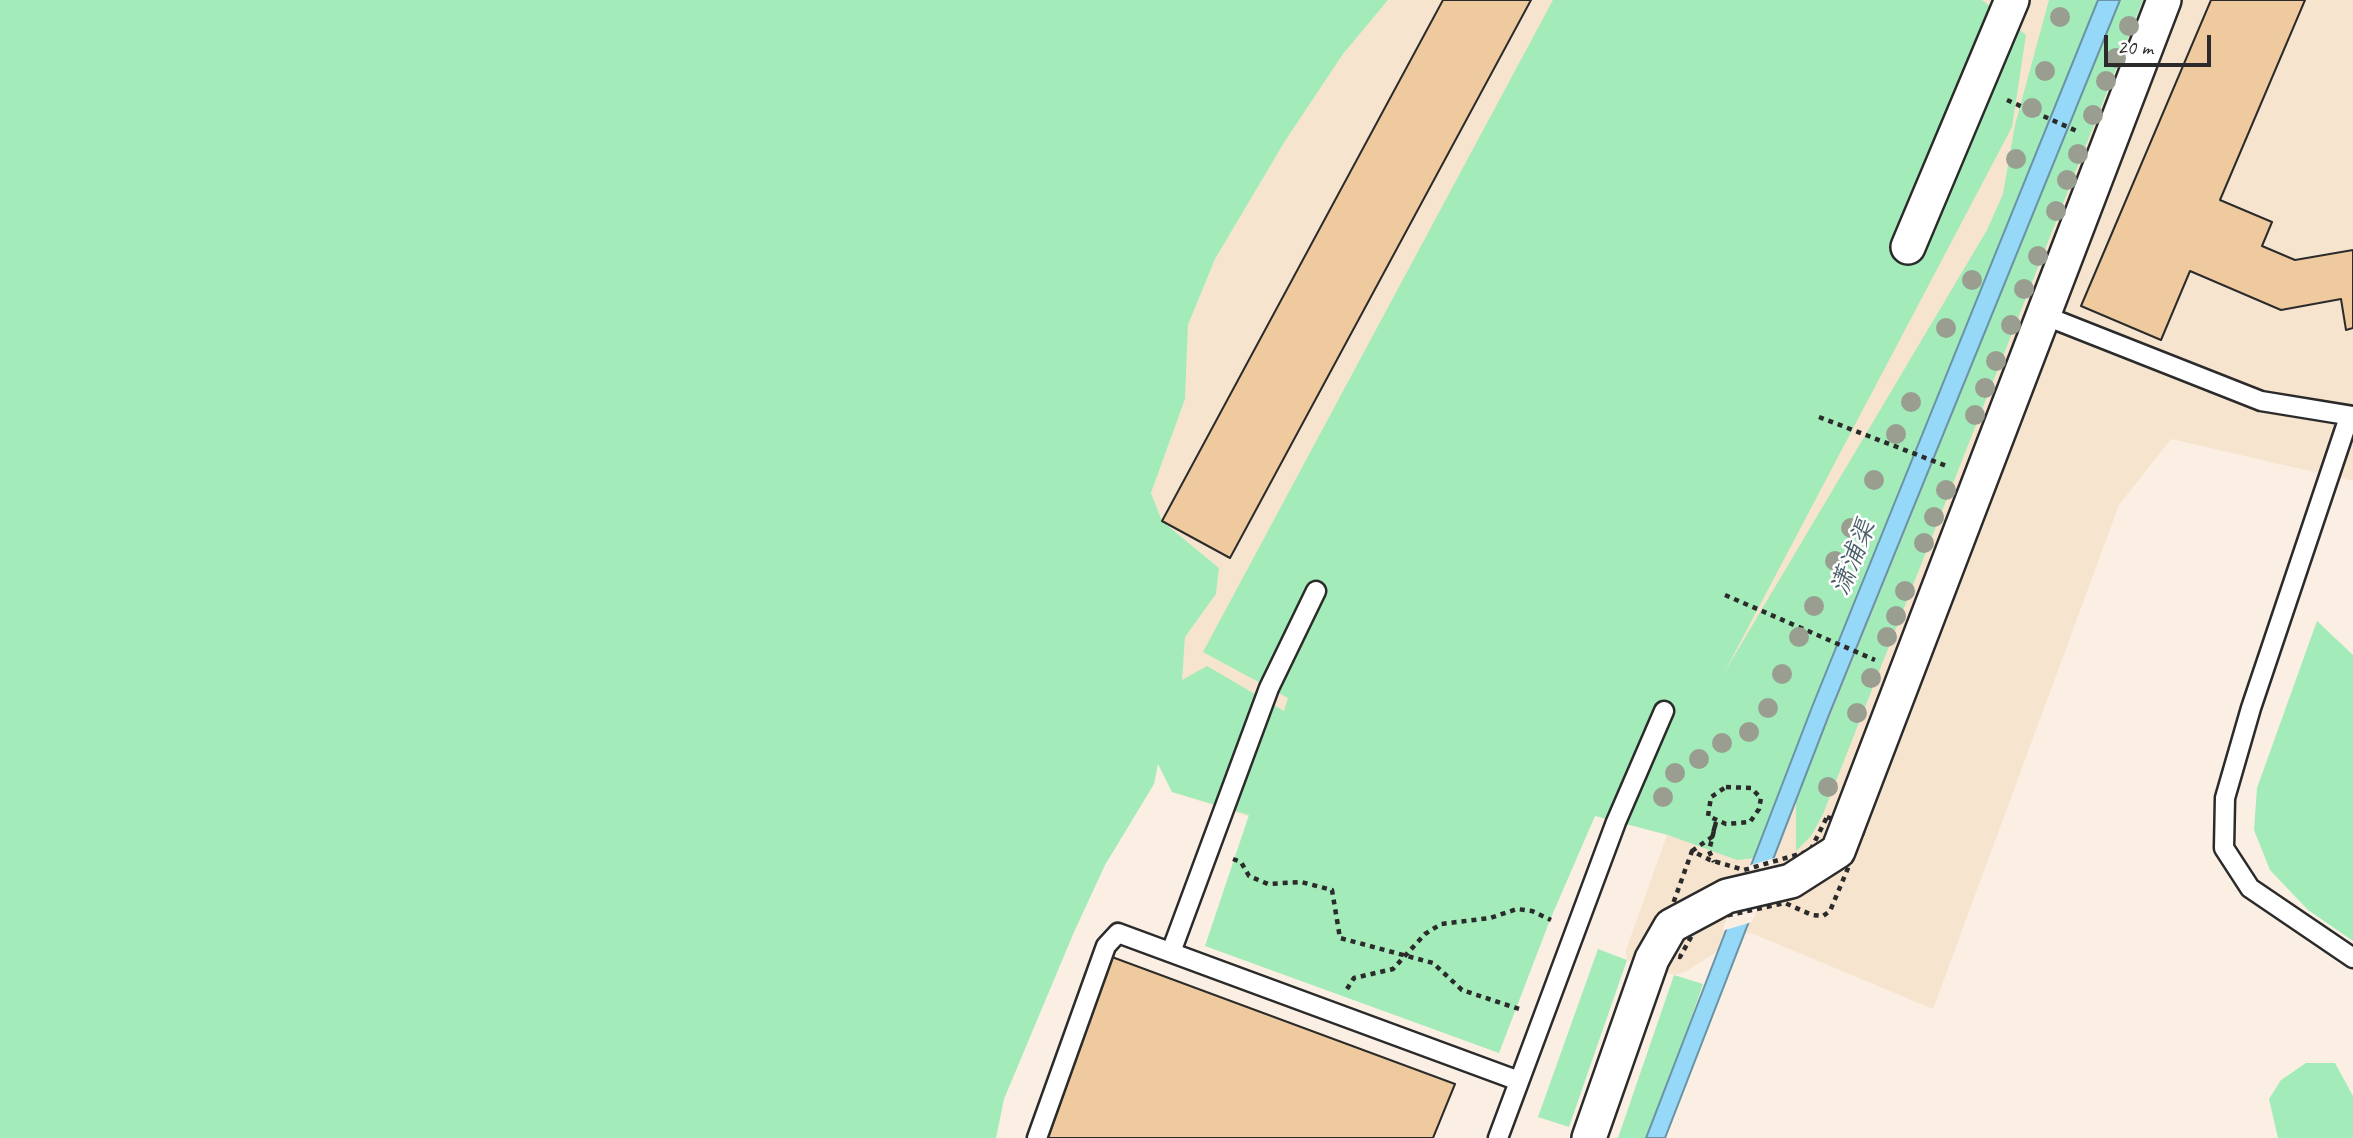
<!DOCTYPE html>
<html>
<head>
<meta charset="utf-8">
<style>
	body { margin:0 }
	#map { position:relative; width:2353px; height:1138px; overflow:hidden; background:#faefe2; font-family:Caveat,sans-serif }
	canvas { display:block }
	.scale { position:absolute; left:2104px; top:35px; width:107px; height:32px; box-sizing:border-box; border:4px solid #2b2b2b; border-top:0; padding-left:9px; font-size:21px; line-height:24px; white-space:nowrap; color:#2b2b2b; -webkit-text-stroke:5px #fff; paint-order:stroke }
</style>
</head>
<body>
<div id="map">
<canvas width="2353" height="1138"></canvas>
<div class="scale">20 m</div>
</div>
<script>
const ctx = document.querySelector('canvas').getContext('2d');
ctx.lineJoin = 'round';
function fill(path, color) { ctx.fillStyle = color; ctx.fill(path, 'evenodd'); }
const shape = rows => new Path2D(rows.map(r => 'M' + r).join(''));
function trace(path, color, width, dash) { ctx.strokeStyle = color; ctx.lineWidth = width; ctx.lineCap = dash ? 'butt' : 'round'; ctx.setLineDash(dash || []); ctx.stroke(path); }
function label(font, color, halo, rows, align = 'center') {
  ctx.font = font + ' Caveat,"LXGW WenKai TC",sans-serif'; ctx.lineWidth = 5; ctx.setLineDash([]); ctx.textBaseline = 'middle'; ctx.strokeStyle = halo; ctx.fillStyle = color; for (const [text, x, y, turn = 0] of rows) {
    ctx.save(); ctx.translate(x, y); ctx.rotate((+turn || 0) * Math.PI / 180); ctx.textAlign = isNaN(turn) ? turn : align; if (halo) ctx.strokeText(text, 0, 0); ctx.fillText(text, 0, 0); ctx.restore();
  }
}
const built = shape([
	[1388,0,2353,0,2353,481,2171,439,2119,505,1933,1009,1751,933,1745,934,1685,972,1674,975,1627,960,1626,950,1667,835,1601,817,1546,807,1281,827,1172,792,1185,637,1216,594,1219,568,1162,521,1151,493,1185,399,1188,325,1215,259,1285,141,1343,54]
]);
const green = shape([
	[0,0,1388,0,1343,54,1285,141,1215,259,1188,325,1185,399,1151,493,1162,521,1219,568,1216,594,1185,637,1182,680,1207,666,1284,711,1288,698,1203,652,1553,0,1982,0,2026,35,2012,127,1724,673,1987,230,2003,194,2015,125,2049,0,2098,0,1754,858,1737,860,1668,835,1595,816,1550,920,1499,1053,1205,946,1249,815,1172,792,1158,764,1154,784,1105,865,1074,932,1004,1099,996,1138,0,1138],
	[2120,0,2143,0,1823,814,1811,836,1796,851,1796,800],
	[2317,621,2353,655,2353,941,2308,910,2270,870,2254,830,2257,788],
	[1598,949,1627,960,1569,1127,1538,1117],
	[1674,975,1703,984,1649,1138,1618,1138],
	[2306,1063,2335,1063,2353,1096,2353,1138,2278,1138,2269,1099,2281,1080]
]);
const water = shape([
	[2098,0,2120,0,1829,715,1665,1138,1646,1138,1812,707,2098,0]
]);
const pier = shape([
	[1778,857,1752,922,1722,931,1747,866]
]);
const building = shape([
	[1443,0,1531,0,1230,558,1162,521,1443,0],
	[2211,0,2305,0,2220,200,2272,222,2262,246,2295,260,2353,250,2353,328,2346,330,2341,299,2281,310,2190,271,2161,340,2081,306,2211,0],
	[1112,957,1455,1084,1433,1138,1048,1138,1112,957]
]);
const path = shape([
	[2007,100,2079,132],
	[1819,417,1949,467],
	[1725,595,1875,660],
	[1726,787,1751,788,1761,798,1759,809,1750,822,1726,824,1708,816,1711,797,1726,787],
	[1827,817,1864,830,1830,911,1823,916,1812,915,1785,903,1720,917,1705,920,1696,928,1680,957,1656,951,1692,851,1710,860,1744,870,1810,851,1827,817],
	[1692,851,1712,837,1716,822,1709,851,1714,862],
	[1233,859,1241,862,1249,876,1268,884,1301,882,1332,890,1340,938,1433,963,1462,990,1519,1009],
	[1347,989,1354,978,1393,969,1425,934,1441,924,1490,918,1517,909,1532,911,1551,920]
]);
const lane = shape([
	[2043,315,2261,401,2353,416],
	[2349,417,2251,708,2225,798,2224,848,2250,888,2353,958],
	[1171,952,1269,688,1316,591],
	[1037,1138,1106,946,1118,933,1519,1081],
	[1498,1138,1616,822,1664,711]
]);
const street = shape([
	[1908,247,2012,0],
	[1589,1138,1652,959,1671,926,1727,896,1791,881,1838,851,2164,0]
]);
const trees = [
	[2060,17],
	[2129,26],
	[2116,58],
	[2045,71],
	[2106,81],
	[2032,108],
	[2093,115],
	[2078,154],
	[2016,159],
	[2067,180],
	[2056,211],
	[2038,256],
	[1972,280],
	[2024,289],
	[2011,325],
	[1946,328],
	[1996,361],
	[1985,388],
	[1911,402],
	[1975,415],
	[1896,434],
	[1874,480],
	[1946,490],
	[1934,517],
	[1851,528],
	[1924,543],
	[1835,561],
	[1905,591],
	[1814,606],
	[1896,616],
	[1799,637],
	[1887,637],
	[1782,674],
	[1871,678],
	[1768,708],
	[1857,713],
	[1749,732],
	[1722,743],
	[1699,759],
	[1675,773],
	[1828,787],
	[1663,797]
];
const waterNames = [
	["潇浦渠",1854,558,-68]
];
fill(built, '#f6e4ce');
fill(green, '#a3ebb9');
fill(water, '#95d8f7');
trace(water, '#6b93a5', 2);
fill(pier, '#faefe2');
fill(building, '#eeca9e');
trace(building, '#2b2b2b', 2);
trace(lane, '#2b2b2b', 23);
trace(street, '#2b2b2b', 38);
trace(path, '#2b2b2b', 4.5, [5, 5]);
trace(lane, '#fff', 18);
trace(street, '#fff', 33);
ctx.fillStyle = '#999e91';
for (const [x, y] of trees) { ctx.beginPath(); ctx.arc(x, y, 10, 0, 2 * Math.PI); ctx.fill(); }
label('italic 26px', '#4b5f68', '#fff', waterNames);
</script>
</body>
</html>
